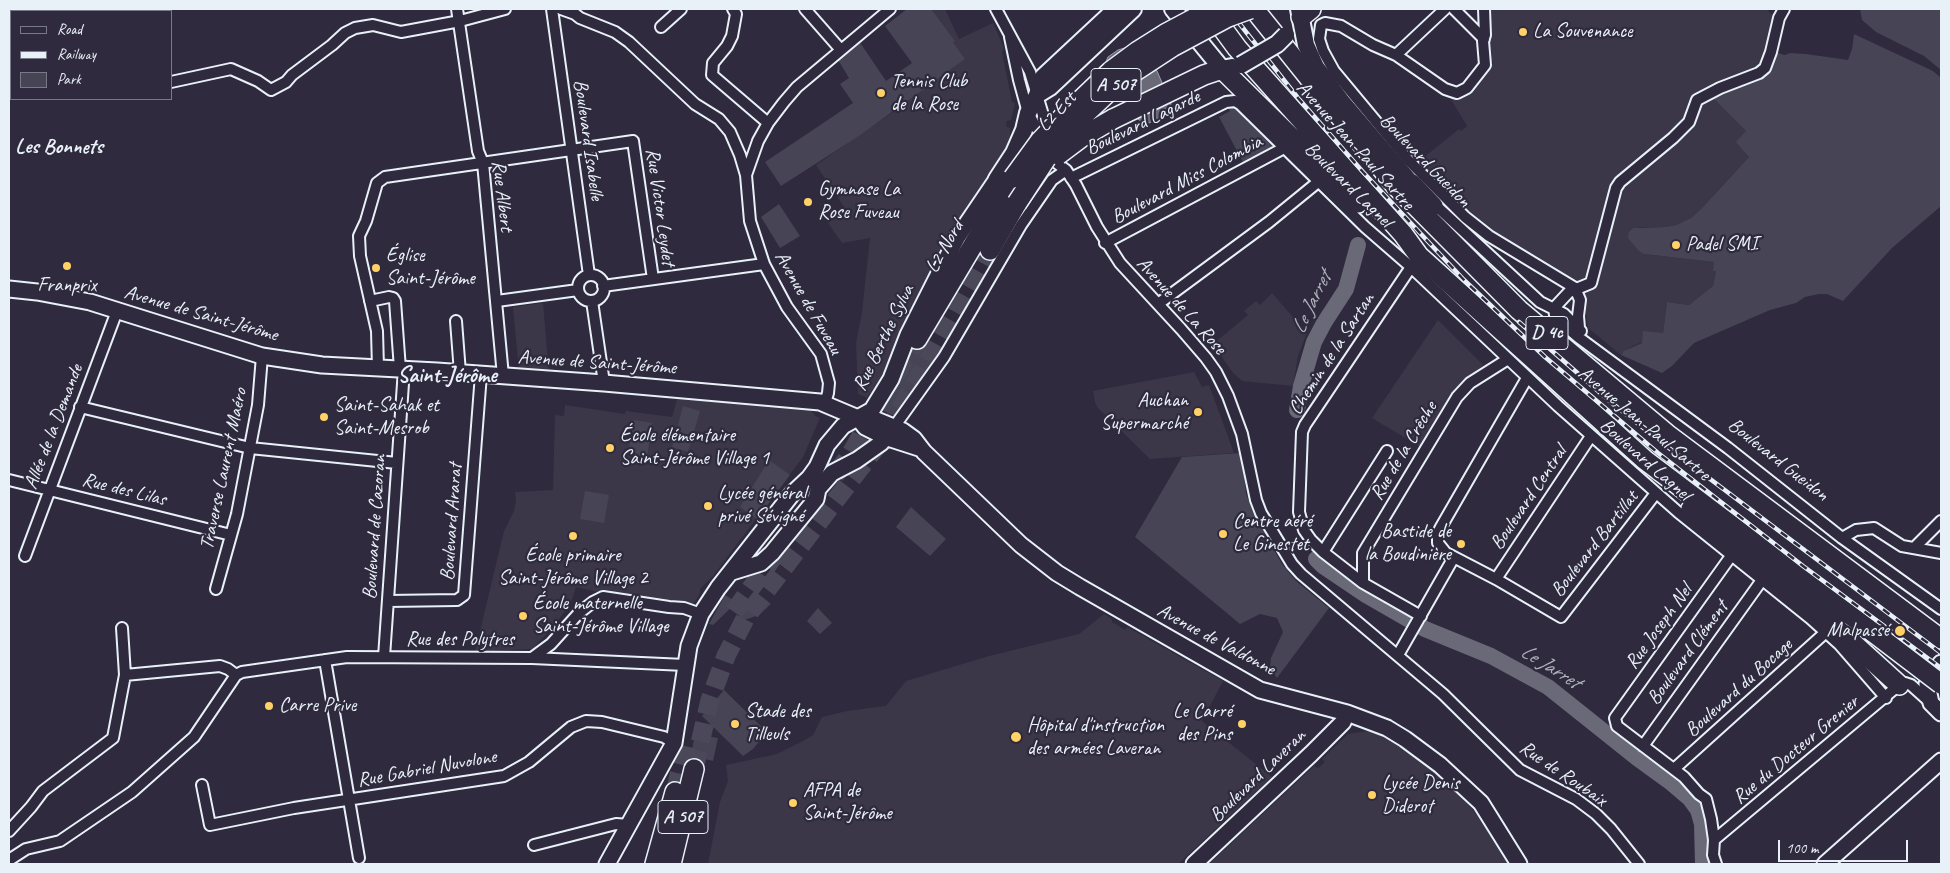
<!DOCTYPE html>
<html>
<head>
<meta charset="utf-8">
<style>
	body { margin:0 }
	#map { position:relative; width:1950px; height:873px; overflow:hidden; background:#2f2a3d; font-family:Caveat,sans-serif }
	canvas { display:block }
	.frame { position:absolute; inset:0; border:10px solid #e8f1f8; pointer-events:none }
	.legend { position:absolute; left:10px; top:10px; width:162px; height:90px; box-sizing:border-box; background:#2f2a3d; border:1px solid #797a88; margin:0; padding:6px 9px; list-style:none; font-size:15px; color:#e8f1f8 }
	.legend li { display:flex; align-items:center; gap:10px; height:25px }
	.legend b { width:25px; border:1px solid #797a88 }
	.scale { position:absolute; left:1778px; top:840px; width:130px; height:22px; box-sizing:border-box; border:2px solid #e8f1f8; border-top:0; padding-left:6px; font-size:15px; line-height:18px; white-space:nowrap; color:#e8f1f8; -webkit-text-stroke:4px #2f2a3d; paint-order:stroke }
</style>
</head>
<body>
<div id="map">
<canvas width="1950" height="873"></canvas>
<div class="frame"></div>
<ul class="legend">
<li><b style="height:6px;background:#2f2a3d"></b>Road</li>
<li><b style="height:6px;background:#e8f1f8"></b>Railway</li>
<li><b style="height:14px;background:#464455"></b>Park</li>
</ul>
<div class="scale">100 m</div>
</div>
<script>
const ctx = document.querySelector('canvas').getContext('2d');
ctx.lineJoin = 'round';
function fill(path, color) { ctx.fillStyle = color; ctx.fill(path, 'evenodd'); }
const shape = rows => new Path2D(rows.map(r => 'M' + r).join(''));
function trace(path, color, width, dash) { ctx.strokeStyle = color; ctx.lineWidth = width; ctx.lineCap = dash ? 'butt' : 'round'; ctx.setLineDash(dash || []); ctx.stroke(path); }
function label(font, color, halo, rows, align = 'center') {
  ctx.font = font + ' Caveat,sans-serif'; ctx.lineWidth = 4.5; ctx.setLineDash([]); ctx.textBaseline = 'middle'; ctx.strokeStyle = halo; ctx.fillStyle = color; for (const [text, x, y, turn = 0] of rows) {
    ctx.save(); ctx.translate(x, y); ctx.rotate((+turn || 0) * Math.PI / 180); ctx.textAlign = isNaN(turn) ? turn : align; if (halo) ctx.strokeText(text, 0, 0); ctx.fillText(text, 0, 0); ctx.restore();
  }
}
const built = shape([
	[933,9,945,9,959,39,993,23,1004,48,1002,52,1012,102,1015,103,1011,120,1007,121,1006,126,1010,128,1010,137,1003,154,947,242,899,334,884,372,867,398,858,394,856,343,862,312,870,238,842,243,828,223,846,210,816,165,905,104,904,102,965,59,953,42,954,40,932,10],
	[1487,9,1766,9,1777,19,1764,63,1759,70,1710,95,1747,132,1749,157,1702,208,1691,218,1676,225,1666,227,1638,227,1644,254,1714,262,1716,271,1713,286,1689,305,1667,302,1663,333,1631,347,1621,355,1588,328,1583,295,1579,287,1573,280,1490,230,1418,162,1459,129,1461,131,1467,126,1447,93,1458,97,1467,94,1494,62,1491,61],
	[1272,293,1298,323,1308,330,1298,356,1293,386,1242,381,1233,373,1213,344,1248,315,1244,311,1256,301,1260,305],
	[543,303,549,374,519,371,513,307],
	[1438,320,1483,365,1469,378,1422,448,1372,418],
	[1194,372,1202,387,1209,385,1234,453,1150,459,1097,407,1095,402,1093,391],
	[678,396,809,407,815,416,820,418,803,457,713,576,700,589,700,593,693,605,671,605,633,600,576,587,571,603,554,626,532,649,475,652,504,531,514,511,516,501,515,492,553,490,555,415,564,416,565,405,625,414,626,411,672,417],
	[1104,614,1112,619,1112,622,1125,630,1127,627,1223,681,1202,721,1272,777,1178,864,708,864,720,802,728,781,726,765,777,754,805,740,813,735,822,717,847,711,886,706,906,681,989,656,1079,634],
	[1375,730,1388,736,1449,784,1482,820,1509,862,1505,864,1209,864,1314,766,1318,768,1325,762,1322,759,1348,734]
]);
const green = shape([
	[907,9,933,9,932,10,955,41,953,42,965,59,859,136,781,186,765,162,853,103,840,84,849,78,838,60,844,53,859,41,886,81,912,63,885,26],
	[1860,9,1941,9,1941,70,1924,56,1876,32,1862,20],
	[1854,34,1933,71,1941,78,1941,206,1892,248,1843,301,1827,294,1819,294,1805,297,1796,303,1770,310,1694,343,1672,366,1662,373,1621,355,1624,351,1642,343,1643,331,1663,333,1667,302,1689,305,1713,286,1716,271,1713,271,1714,262,1644,254,1639,251,1628,238,1629,232,1633,228,1666,227,1676,225,1691,218,1702,208,1749,157,1736,142,1746,131,1710,95,1762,75,1774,52,1785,55,1790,53,1806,54,1848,60,1852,49],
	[1234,106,1273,147,1273,149,1244,164,1219,117,1230,111,1229,109],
	[779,204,800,236,780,248,761,217],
	[911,335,942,353,933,367,925,374,897,417,879,409],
	[683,406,700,411,688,452,672,447],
	[634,420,652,423,647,457,628,454],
	[1241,453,1246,493,1253,513,1282,564,1296,581,1329,608,1277,678,1270,668,1271,658,1283,632,1277,618,1260,614,1240,624,1135,537,1182,457],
	[769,460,790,475,757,519,740,507],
	[585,491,609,495,604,523,580,519],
	[911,507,946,539,930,556,896,527],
	[757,593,771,604,759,615,735,623],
	[725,595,737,602,713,625,709,624],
	[818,608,832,623,820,634,807,621],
	[724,690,767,732,753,749,743,756,702,716],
	[695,734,718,738,713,761,691,756]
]);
const water = shape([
	[1131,46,1143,52,1157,71,1171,104,1167,114,1149,123,1143,122,1136,118,1116,94,1103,68,1108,57,1118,50,1131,46]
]);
const river = shape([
	[1297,410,1301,386,1314,342,1324,323,1346,289,1358,245],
	[1316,559,1323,566,1366,595,1425,629,1491,656,1548,687,1637,758,1670,782,1690,799,1698,810,1702,824,1703,864]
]);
const highwayTunnel = shape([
	[896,375,917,339],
	[835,475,850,455,875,412],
	[734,612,779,549],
	[694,769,710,700,726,656,746,617,887,433,990,250],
	[675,792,688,738]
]);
const street = shape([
	[457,9,478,151,483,163,503,376],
	[552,9,589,275],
	[561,9,575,14,580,18,615,32,629,42,695,104,719,119,730,132,740,155,746,175],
	[733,9,736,14,732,36,727,46,713,63,712,75,768,123],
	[805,9,841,50],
	[996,9,1030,72,1043,115,1052,132],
	[1454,9,1484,39],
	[1484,9,1485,35,1483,41,1485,65,1467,88,1457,93,1445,89,1396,55,1373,45,1341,26,1325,23,1321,25,1319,39,1323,51,1334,71,1408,160,1465,217,1489,236,1575,288,1580,300,1578,316,1579,328],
	[1784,9,1779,18,1771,52,1765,68,1759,73,1720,88,1697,100,1689,122,1673,138,1620,182,1616,188,1591,283,1569,292,1554,308,1555,315,1558,320,1578,337,1728,448,1842,538,1941,609],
	[661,27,681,9],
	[1010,37,1019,80,1028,113,1044,142],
	[1396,55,1445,9],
	[171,82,231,69,258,81,271,90,286,82,292,75,332,45,345,33,355,28,373,25,401,32,460,21,505,9],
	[1050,155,1054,161,1066,170,1076,185,1097,227,1120,263,1181,329,1206,358,1216,372,1228,396,1242,434,1256,500,1261,513,1292,564,1301,574,1443,694,1520,770,1576,799,1596,814,1611,829,1639,864],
	[1071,178,1226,102,1235,101,1240,104,1365,227,1411,267,1558,406,1678,512,1810,618,1839,644,1886,698],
	[1432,202,1540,302,1564,314,1581,331],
	[1105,243,1284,148],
	[1411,267,1305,425,1302,432,1299,512,1304,530,1311,540,1323,552,1363,583,1421,616],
	'578 288a13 13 0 1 1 26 0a13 13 0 1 1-26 0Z',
	[603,286,764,264],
	[370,301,389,297,393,298,395,301,400,369],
	[497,301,578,290],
	[592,301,604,383],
	[1158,304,1269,222,1318,182],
	[456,321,460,373],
	[378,368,377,331,360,256,359,236,366,221,377,183,385,177,633,141,653,279],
	[1527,378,1441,527,1438,533,1438,543,1446,553,1496,579,1561,617,1656,493],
	[825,403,828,393,829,383,821,354,787,307,764,264,750,221,746,175,758,141,768,123,784,102,797,87,890,9],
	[80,407,250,448,397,463],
	[894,427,944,357,1021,225,1052,180,1066,170],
	[9,480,231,535],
	[1842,538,1856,530,1874,528,1902,546,1941,553],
	[1914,548,1941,521],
	[1323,552,1387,451],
	[25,556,117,311],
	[1496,579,1591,436],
	[1363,583,1363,553,1457,397,1470,383,1508,359],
	[216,589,237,514,258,405,262,356],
	[388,601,457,600,464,595,481,374],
	[1398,655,1454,557],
	[384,657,404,369],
	[532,658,551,644,579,613,593,602,603,597,669,607,684,608,701,614],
	[325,660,359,858],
	[125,675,220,666,228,669,236,675],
	[1643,746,1762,580],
	[1674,769,1826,632],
	[202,785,210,825,294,808,504,776,529,762,571,727,586,721,602,722,664,737,674,743],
	[9,831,31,807,43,791,113,738,125,675,122,628],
	[1714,840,1899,685,1905,683,1911,685,1931,703],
	[534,845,616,824,630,825],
	[9,860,26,849,60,841,132,792,194,737,236,675,242,672,347,657,532,658,685,665],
	[1716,864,1713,855,1714,840,1711,819,1706,799,1699,794,1684,777,1617,726,1615,718,1731,556]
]);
const secondary = shape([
	[9,289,37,292,90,302,262,356,322,365,437,371,604,383,820,402,858,418,865,427,885,437,919,448],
	[858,418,874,419,903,431,914,439,924,452,1021,545,1057,573,1080,587,1260,690,1347,713,1387,728,1405,739,1440,765,1481,803,1519,864],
	[732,572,761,563,772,553,816,499,818,489,832,473,857,460,881,443,892,430],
	[1941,663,1927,684,1931,703,1941,713],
	[607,864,674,743,689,646,701,614,718,588,792,494,809,478,817,467,827,445,843,426,872,410,891,379,908,335,957,238,997,179],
	[1194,864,1311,754,1343,722,1347,713],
	[1825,864,1941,761]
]);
const primary = shape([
	[1173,9,1222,69,1232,67],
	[1299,9,1306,45,1316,67,1343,103,1412,184],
	[1037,95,1050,87,1133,9],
	[997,179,1014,153,1024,130,1028,113,1037,95,1043,77,1116,9]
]);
const highway = shape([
	[1254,9,1395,185,1519,310,1667,434,1941,639],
	[1209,10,1237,48,1403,234,1419,256,1645,460,1874,633],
	[1301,17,1311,9],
	[1113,119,1204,75,1222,69,1358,203],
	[1412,184,1433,206],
	[990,250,1017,203],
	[917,339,1013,178],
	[1691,509,1736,547,1812,606,1899,685],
	[655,864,675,792],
	[671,864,694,769]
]);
const rail = shape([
	[1228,9,1298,98,1363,172,1464,280,1545,357,1658,453,1803,566,1941,668],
	[1519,322,1613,404,1665,445,1941,653]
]);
const primaryBridge = shape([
	[1241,65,1277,44,1286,35]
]);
const highwayBridge = shape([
	[1058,155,1082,137,1113,119],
	[1013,178,1040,141,1062,118,1111,71,1138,51,1165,34,1212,9],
	[1017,203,1049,154,1070,128,1120,81,1172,47,1228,17,1250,9],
	[1874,633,1941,684]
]);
const markers = [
	[1523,32,5,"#ffd166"],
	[881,93,5,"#ffd166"],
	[808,202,5,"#ffd166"],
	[1676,245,5,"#ffd166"],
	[67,266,5,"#ffd166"],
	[376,268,5,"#ffd166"],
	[1198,412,5,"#ffd166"],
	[324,417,5,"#ffd166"],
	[610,448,5,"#ffd166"],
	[708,506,5,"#ffd166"],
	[1223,534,5,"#ffd166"],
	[573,536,5,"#ffd166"],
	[1461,544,5,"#ffd166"],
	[523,616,5,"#ffd166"],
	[1900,631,6,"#ffd166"],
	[269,706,5,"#ffd166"],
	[735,724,5,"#ffd166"],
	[1242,724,5,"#ffd166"],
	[1016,737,6,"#ffd166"],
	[1372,795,5,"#ffd166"],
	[793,803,5,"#ffd166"]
];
const shields = [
	[1116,85,50],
	[1547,333,42],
	[683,817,50]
];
const shieldNames = [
	["A 507",1116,85],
	["D 4c",1547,333],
	["A 507",683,817]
];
const poiNames = [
	["La Souvenance",1533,32],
	["Tennis Club",891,82],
	["de la Rose",891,105],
	["Gymnase La",818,190],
	["Rose Fuveau",818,213],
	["Padel SMI",1686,245],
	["Église",386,256],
	["Saint-Jérôme",386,279],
	["Franprix",67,286,"center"],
	["Auchan",1188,401,"right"],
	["Supermarché",1188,424,"right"],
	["Saint-Sahak et",334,406],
	["Saint-Mesrob",334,429],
	["École élémentaire",620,436],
	["Saint-Jérôme Village 1",620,459],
	["Lycée général",718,494],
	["privé Sévigné",718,517],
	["Centre aéré",1233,522],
	["Le Ginestet",1233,545],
	["Bastide de",1451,532,"right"],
	["la Boudinière",1451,555,"right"],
	["École primaire",573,556,"center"],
	["Saint-Jérôme Village 2",573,579,"center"],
	["École maternelle",533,604],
	["Saint-Jérôme Village",533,627],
	["Malpassé",1889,631,"right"],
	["Carre Prive",279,706],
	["Stade des",745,712],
	["Tilleuls",745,735],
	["Le Carré",1232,712,"right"],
	["des Pins",1232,735,"right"],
	["Hôpital d'instruction",1027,726],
	["des armées Laveran",1027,749],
	["Lycée Denis",1382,784],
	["Diderot",1382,807],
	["AFPA de",803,791],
	["Saint-Jérôme",803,814]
];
const streetNames = [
	["L2 Est",1057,112,-47],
	["Boulevard Lagarde",1143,123,-26],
	["Boulevard Isabelle",588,140,82],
	["Avenue Jean-Paul Sartre",1355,146,48],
	["Boulevard Gueidon",1425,161,46],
	["Boulevard Miss Colombia",1187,180,-28],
	["Boulevard Lagnel",1348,185,44],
	["Rue Albert",502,196,83],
	["Rue Victor Leydet",660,207,82],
	["L2 Nord",945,247,-60],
	["Avenue de Fuveau",808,303,60],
	["Avenue de La Rose",1181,306,48],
	["Avenue de Saint-Jérôme",201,314,16],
	["Rue Berthe Sylva",884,338,-64],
	["Chemin de la Sartan",1332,354,-57],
	["Avenue de Saint-Jérôme",597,363,4],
	["Avenue Jean-Paul Sartre",1644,424,40],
	["Allée de la Demande",54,427,-69],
	["Rue de la Crêche",1404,451,-59],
	["Boulevard Lagnel",1645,460,41],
	["Boulevard Gueidon",1778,460,38],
	["Traverse Laurent Maéro",224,469,-78],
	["Rue des Lilas",124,490,14],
	["Boulevard Central",1529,498,-56],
	["Boulevard Ararat",452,522,-86],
	["Boulevard de Cazoran",375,527,-86],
	["Boulevard Bartillat",1595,544,-52],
	["Rue Joseph Nel",1659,627,-54],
	["Rue des Polytres",460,640],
	["Avenue de Valdonne",1216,640,28],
	["Boulevard Clément",1688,653,-54],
	["Boulevard du Bocage",1739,688,-42],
	["Rue du Docteur Grenier",1796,750,-40],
	["Rue Gabriel Nuvolone",427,769,-10],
	["Rue de Roubaix",1563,774,34],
	["Boulevard Laveran",1258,776,-44]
];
const neighbourhoodNames = [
	["Les Bonnets",59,147]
];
const waterNames = [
	["Le Jarret",1312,303,-64],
	["Le Jarret",1550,667,32]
];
const quarterNames = [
	["Saint-Jérôme",447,376]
];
fill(built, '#3b3749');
fill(green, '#464455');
fill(water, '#696978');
trace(water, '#9c9fab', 1);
trace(river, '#696978', 16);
trace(highwayTunnel, '#4b4859', 19, [19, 9]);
trace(street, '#e8f1f8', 14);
trace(secondary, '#e8f1f8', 19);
trace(primary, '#e8f1f8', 20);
trace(highway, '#e8f1f8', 22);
trace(street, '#2f2a3d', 10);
trace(secondary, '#2f2a3d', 15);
trace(primary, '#2f2a3d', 16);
trace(highway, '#2f2a3d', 19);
trace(rail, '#e8f1f8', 4.5);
trace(rail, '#2f2a3d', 2.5, [8]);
trace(primaryBridge, '#e8f1f8', 20, []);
trace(highwayBridge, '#e8f1f8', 22, []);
trace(primaryBridge, '#2f2a3d', 16);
trace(highwayBridge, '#2f2a3d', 19);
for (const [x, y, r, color] of markers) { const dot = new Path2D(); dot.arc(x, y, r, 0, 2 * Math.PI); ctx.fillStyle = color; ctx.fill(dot); trace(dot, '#2f2a3d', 2); }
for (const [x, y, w] of shields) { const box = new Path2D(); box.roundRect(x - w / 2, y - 16.5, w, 33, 4); ctx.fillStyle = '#2f2a3d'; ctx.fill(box); trace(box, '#e8f1f8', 1); }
label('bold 19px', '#e8f1f8', null, shieldNames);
label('20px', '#e8f1f8', '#2f2a3d', poiNames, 'left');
label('20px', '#e8f1f8', '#2f2a3d', streetNames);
label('bold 21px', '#e8f1f8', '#2f2a3d', neighbourhoodNames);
label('italic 21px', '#afb4be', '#2f2a3d', waterNames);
label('bold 22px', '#e8f1f8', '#2f2a3d', quarterNames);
</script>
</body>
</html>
